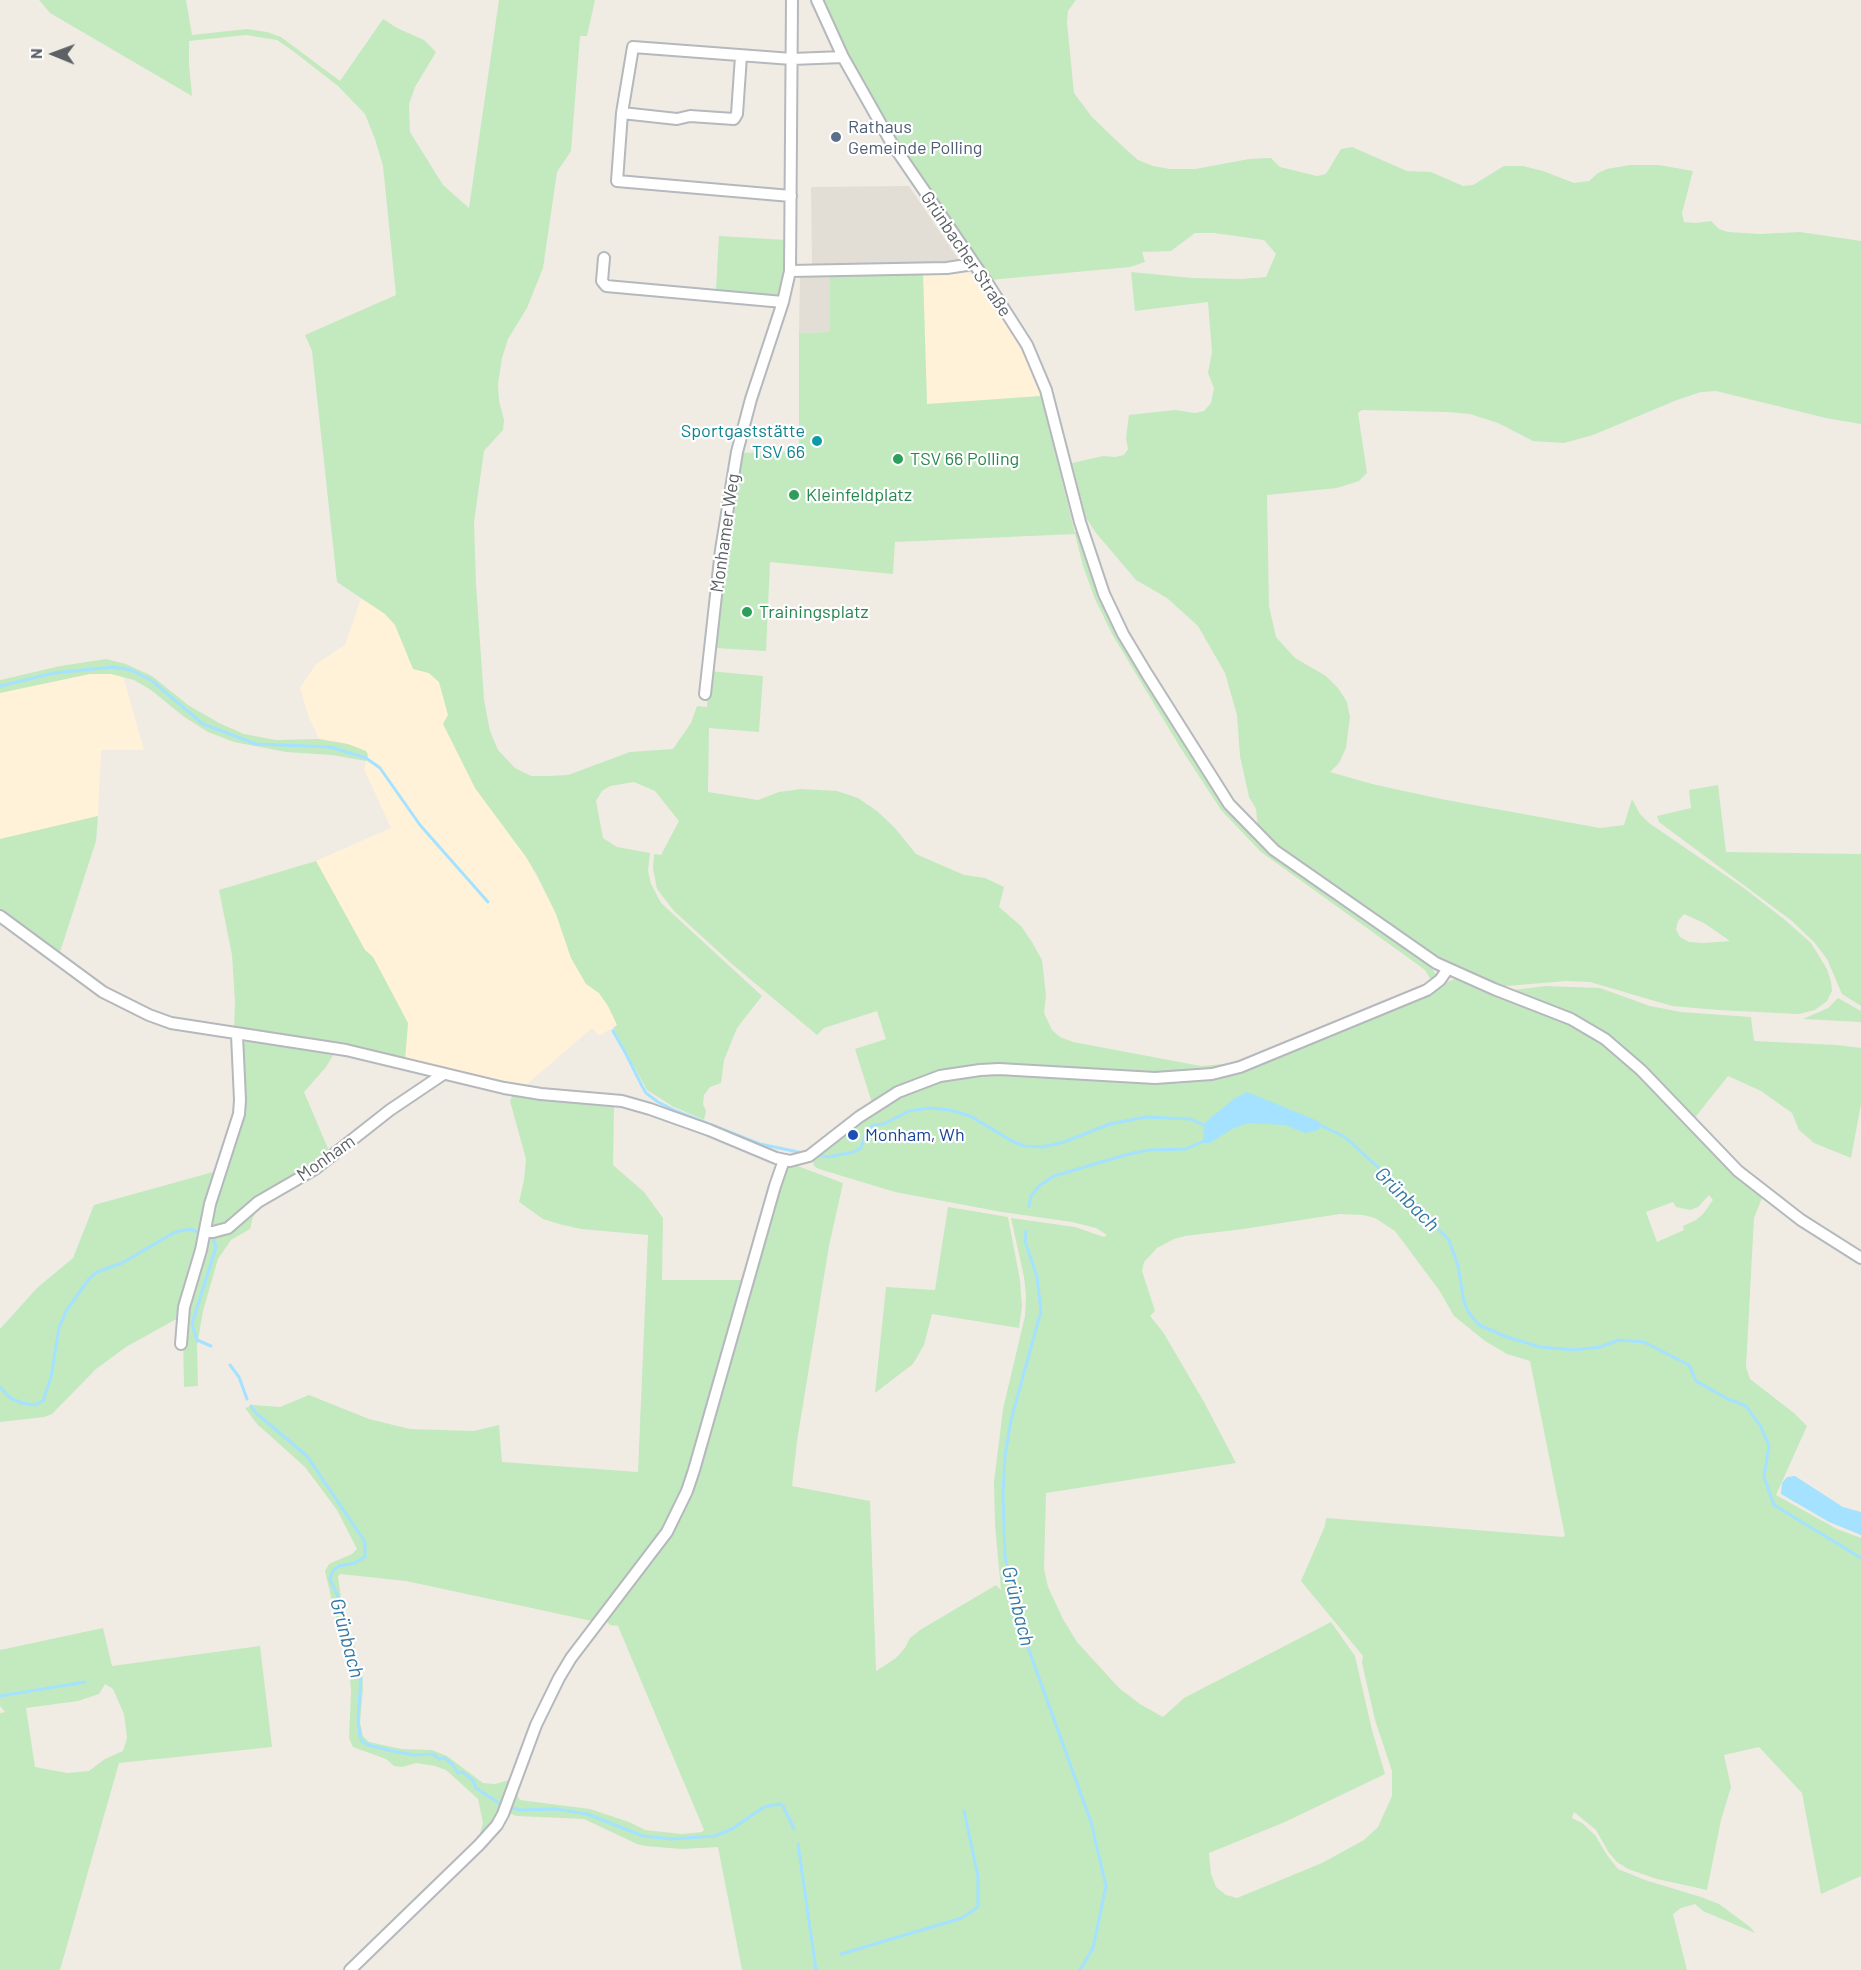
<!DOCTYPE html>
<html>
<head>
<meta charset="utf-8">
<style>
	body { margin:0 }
	#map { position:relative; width:1861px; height:1970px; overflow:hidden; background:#f0ece4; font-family:Barlow,sans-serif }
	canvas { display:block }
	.north { position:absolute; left:24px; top:24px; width:60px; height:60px; -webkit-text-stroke:4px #fff; paint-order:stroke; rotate:271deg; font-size:16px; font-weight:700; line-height:24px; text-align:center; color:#5c6166 }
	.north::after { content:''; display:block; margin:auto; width:21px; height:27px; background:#5c6166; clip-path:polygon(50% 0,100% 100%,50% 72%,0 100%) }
</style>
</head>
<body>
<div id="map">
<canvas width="1861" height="1970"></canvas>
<div class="north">N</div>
</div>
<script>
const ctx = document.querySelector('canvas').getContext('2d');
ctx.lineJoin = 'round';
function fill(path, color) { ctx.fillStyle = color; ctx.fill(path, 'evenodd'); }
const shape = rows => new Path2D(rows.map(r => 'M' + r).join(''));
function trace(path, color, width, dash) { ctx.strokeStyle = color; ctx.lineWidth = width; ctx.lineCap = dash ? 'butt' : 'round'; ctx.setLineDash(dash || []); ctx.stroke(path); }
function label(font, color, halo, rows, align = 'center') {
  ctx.font = font + ' Barlow,sans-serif'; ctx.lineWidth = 4.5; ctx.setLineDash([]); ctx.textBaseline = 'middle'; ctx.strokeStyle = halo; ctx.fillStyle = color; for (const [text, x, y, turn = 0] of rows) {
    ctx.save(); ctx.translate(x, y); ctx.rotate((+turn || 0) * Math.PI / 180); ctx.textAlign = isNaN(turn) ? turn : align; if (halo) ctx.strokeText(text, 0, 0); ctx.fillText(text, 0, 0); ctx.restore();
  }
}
const commercial = shape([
	[923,273,971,273,1001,316,1025,357,1041,396,927,404],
	[361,599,385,614,395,625,413,669,428,673,439,682,448,715,475,788,526,857,556,914,571,958,586,984,599,993,608,1006,617,1025,599,1036,592,1028,526,1085,405,1060,408,1023,373,957,365,950,316,861,391,828,364,769,368,755,366,751,348,744,319,739,308,715,300,688,316,664,345,645],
	[106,659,119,662,144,750,101,750,98,816,0,839,0,680,60,666]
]);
const education = shape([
	[909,186,959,260,956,264,812,268,811,187],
	[830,276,830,332,799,333,800,277]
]);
const green = shape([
	[39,0,186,0,192,35,247,29,267,32,281,37,340,81,383,19,397,28,424,40,436,52,415,87,409,104,410,132,443,185,469,208,499,0,595,0,587,36,580,36,571,151,557,172,543,268,527,308,508,339,502,358,498,384,499,401,504,420,503,430,484,451,474,522,476,584,484,700,490,731,498,750,515,768,531,776,546,776,568,775,630,752,673,749,691,723,697,706,707,707,709,671,763,676,759,732,709,728,708,792,758,800,779,792,801,789,837,791,858,798,877,811,895,828,916,854,964,875,985,878,1004,887,999,907,1021,926,1032,942,1042,960,1046,995,1044,1013,1052,1030,1060,1037,1073,1042,1201,1066,1224,1064,1255,1057,1226,1066,1192,1073,1046,1067,967,1067,872,1103,855,1049,886,1039,877,1011,824,1028,817,1035,732,964,674,911,657,889,653,868,654,854,661,855,679,821,655,791,634,782,610,786,602,791,596,801,603,838,617,847,650,853,648,871,651,884,661,903,762,996,737,1028,724,1060,721,1083,710,1087,704,1095,703,1104,706,1111,704,1120,672,1106,647,1090,613,1028,617,1025,608,1006,599,993,586,984,571,958,556,914,537,875,526,857,475,788,443,724,448,715,439,682,429,673,413,669,395,625,385,614,337,582,312,351,305,335,396,295,383,166,375,139,365,114,338,86,293,51,277,40,246,35,189,41,189,64,192,96,50,13],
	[820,0,1076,0,1068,11,1067,23,1074,93,1092,117,1119,143,1138,160,1153,166,1170,169,1195,169,1249,159,1271,158,1280,167,1317,176,1326,174,1341,149,1352,147,1407,171,1431,172,1463,186,1473,185,1504,166,1523,166,1543,171,1574,183,1589,181,1598,173,1607,169,1630,165,1659,165,1693,171,1682,213,1684,222,1695,223,1711,221,1719,229,1728,232,1760,234,1800,232,1861,241,1861,424,1826,418,1716,391,1701,392,1677,400,1593,435,1564,443,1533,441,1498,423,1470,414,1448,412,1362,410,1358,413,1367,473,1359,481,1337,488,1267,495,1269,606,1276,637,1295,658,1326,676,1338,688,1347,702,1350,717,1346,748,1339,763,1330,772,1372,784,1441,799,1600,828,1624,825,1632,799,1640,814,1649,823,1744,888,1785,920,1811,943,1827,969,1831,982,1832,991,1827,1001,1815,1010,1799,1014,1718,1010,1672,1006,1590,982,1566,981,1495,987,1443,964,1279,848,1258,829,1256,809,1249,797,1240,756,1237,715,1225,673,1198,626,1167,598,1136,580,1096,533,1086,518,1072,463,1103,456,1115,457,1124,455,1128,449,1126,438,1129,415,1175,410,1195,413,1204,411,1211,403,1214,388,1208,373,1212,352,1208,302,1135,311,1131,272,1192,278,1242,279,1266,277,1276,254,1264,240,1214,233,1195,233,1171,251,1142,252,1145,262,1130,267,990,280,943,214,869,99],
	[1684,914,1704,923,1730,941,1703,943,1689,942,1680,937,1676,929,1678,921],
	[719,236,786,240,782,289,778,295,770,296,716,289],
	[923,273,927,404,1041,396,1075,533,1078,528,1096,584,1131,654,1211,784,1245,828,1276,856,1430,966,1437,976,1430,983,1431,980,1425,970,1417,964,1261,852,1221,810,1180,747,1112,634,1095,599,1083,566,1075,534,895,542,893,574,770,562,766,651,715,648,725,552,739,453,799,451,799,333,830,332,830,276],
	[106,659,126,664,152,676,188,705,219,723,244,734,276,740,319,739,348,744,366,751,368,755,366,761,332,755,286,752,234,742,208,732,183,716,151,690,134,680,111,674,90,674,0,693,0,680,60,666],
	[1718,785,1726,852,1861,854,1861,1006,1842,994,1827,959,1814,942,1792,921,1659,822,1657,816,1691,808,1689,790],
	[98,816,96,841,59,955,0,911,0,839],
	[316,861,365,950,373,957,408,1023,405,1060,234,1030,235,1002,232,955,219,890],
	[1455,979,1555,1017,1586,1032,1609,1047,1640,1075,1698,1138,1762,1198,1754,1218,1746,1367,1750,1379,1794,1413,1807,1426,1776,1495,1837,1529,1861,1538,1861,1876,1821,1894,1802,1793,1759,1747,1724,1755,1731,1787,1721,1820,1707,1890,1657,1879,1628,1869,1617,1862,1609,1853,1596,1830,1574,1812,1572,1818,1582,1823,1595,1835,1607,1855,1618,1869,1645,1880,1701,1897,1719,1904,1750,1927,1755,1933,1703,1911,1695,1904,1681,1908,1673,1914,1687,1970,742,1970,718,1847,682,1849,645,1846,637,1844,584,1819,517,1816,508,1813,515,1792,520,1800,590,1809,629,1822,645,1830,682,1834,702,1832,704,1830,618,1626,610,1625,605,1619,677,1521,785,1169,788,1166,795,1165,843,1183,829,1246,797,1441,792,1486,870,1501,876,1671,896,1658,905,1648,910,1638,920,1630,996,1585,1001,1590,995,1525,994,1482,1003,1409,1025,1316,1026,1296,1024,1277,1011,1218,1075,1227,1104,1237,1107,1235,1096,1228,1072,1222,1002,1212,895,1192,819,1169,814,1166,812,1158,880,1106,919,1088,955,1077,986,1073,1194,1080],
	[1709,1195,1713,1200,1703,1214,1696,1220,1683,1226,1684,1230,1657,1242,1646,1212,1673,1202,1676,1207,1690,1210,1698,1207],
	[1340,1214,1363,1215,1375,1218,1395,1231,1439,1290,1454,1316,1485,1341,1507,1354,1530,1361,1565,1536,1563,1537,1326,1518,1325,1526,1301,1581,1363,1656,1362,1663,1375,1720,1392,1771,1392,1796,1378,1827,1364,1840,1322,1863,1237,1898,1226,1895,1216,1887,1211,1874,1209,1853,1285,1822,1385,1774,1372,1730,1355,1656,1331,1622,1184,1698,1163,1717,1140,1704,1119,1688,1077,1642,1063,1619,1048,1587,1044,1569,1046,1493,1236,1463,1204,1402,1163,1332,1150,1316,1155,1311,1142,1271,1144,1262,1157,1248,1174,1239,1185,1236,1243,1229],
	[1546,986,1600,988,1650,1006,1681,1012,1751,1017,1754,1041,1837,1045,1861,1048,1861,1104,1851,1158,1814,1143,1799,1130,1792,1113,1761,1091,1728,1076,1693,1120,1638,1060,1610,1038,1586,1022,1564,1011,1506,991],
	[1838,998,1861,1011,1861,1022,1803,1019,1828,1008],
	[246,1041,335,1052,326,1067,304,1092,329,1151,318,1163,261,1207,253,1217,250,1229,231,1240,218,1259,203,1311,197,1346,198,1386,184,1387,183,1330,180,1317,126,1347,96,1369,52,1414,44,1417,0,1422,0,1329,37,1288,73,1258,94,1205,224,1169,236,1133,242,1047],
	[513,1094,614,1104,613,1165,644,1192,663,1218,662,1280,744,1280,689,1471,678,1502,654,1545,592,1621,406,1581,340,1574,338,1577,341,1598,362,1673,363,1689,360,1723,363,1736,369,1742,402,1749,432,1750,447,1756,483,1783,495,1784,506,1781,512,1777,498,1814,479,1837,483,1823,478,1799,446,1770,435,1766,416,1763,402,1767,394,1766,386,1759,353,1747,349,1738,351,1692,350,1678,325,1571,329,1564,352,1554,357,1549,337,1510,305,1467,257,1424,245,1408,254,1405,280,1407,309,1395,369,1419,410,1429,474,1431,499,1425,502,1462,638,1472,648,1235,581,1229,559,1224,543,1219,519,1202,524,1180,526,1159,510,1101],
	[948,1207,1008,1217,1020,1280,1022,1307,1019,1328,932,1314,924,1345,913,1364,875,1393,886,1287,935,1290],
	[103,1628,112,1666,260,1646,272,1747,119,1763,60,1970,0,1970,0,1713,5,1712,0,1706,0,1650],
	[105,1684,113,1689,124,1714,127,1738,123,1751,105,1759,89,1771,67,1773,35,1767,26,1708,78,1701,99,1694]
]);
const water = shape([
	[1247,1092,1318,1121,1321,1125,1318,1130,1305,1133,1285,1125,1248,1123,1232,1129,1210,1143,1203,1143,1204,1125,1209,1119,1235,1098],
	[1795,1476,1843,1507,1861,1512,1861,1535,1829,1522,1781,1494,1782,1483,1787,1477]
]);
const stream = shape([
	[0,686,54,673,114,667,131,670,151,680,203,724,256,744,330,747,366,758,380,768,420,825,488,902],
	[613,1031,626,1054,642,1086,646,1093,658,1102,676,1111,760,1144,803,1153],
	[1318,1124,1345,1137,1381,1170,1449,1240,1458,1266,1464,1302,1469,1313,1479,1325,1507,1337,1540,1347,1574,1350,1600,1347,1619,1340,1644,1342,1689,1365,1696,1381,1728,1399,1746,1406,1761,1427,1769,1446,1764,1477,1774,1505,1861,1558],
	[815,1155,828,1157,854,1152,861,1148,867,1130,874,1125,884,1124,909,1111,929,1108,950,1110,970,1116,1012,1141,1024,1146,1042,1147,1064,1142,1110,1124,1146,1117,1190,1119,1206,1126],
	[1029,1206,1031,1196,1039,1186,1054,1176,1129,1154,1149,1150,1186,1149,1206,1140],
	[1026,1231,1025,1241,1037,1277,1041,1311,1011,1420,1005,1456,1003,1495,1005,1556,1017,1617,1091,1822,1106,1886,1093,1948,1080,1970],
	[211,1346,197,1340,192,1324,216,1247,213,1238],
	[230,1365,239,1377,247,1399],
	[0,1387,10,1398,22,1403,35,1405,43,1401,51,1377,59,1328,66,1311,89,1279,97,1272,122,1263,175,1232,190,1229,198,1232],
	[251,1406,256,1413,307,1456,365,1542,365,1557,355,1563,339,1566,333,1571,330,1579,338,1597,352,1657,361,1678,358,1719,360,1736,362,1741,368,1745,392,1751,414,1755,433,1754,439,1759,445,1758,453,1765,458,1773,462,1772,473,1780,476,1788,499,1803],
	[0,1696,85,1682],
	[512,1808,521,1810,556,1809,587,1814,643,1836,672,1839,715,1836,732,1829,764,1807,779,1804,783,1806,794,1829],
	[798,1844,816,1970],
	[841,1954,962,1918,978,1907,978,1876,964,1811]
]);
const street = shape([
	[817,0,843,57,891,142,988,284,1027,345,1046,390,1080,522,1104,594,1123,634,1147,674,1229,804,1274,850,1436,963,1494,989,1571,1019,1605,1039,1641,1070,1738,1171,1801,1220,1861,1258],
	[622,113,677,119,690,116,734,119,737,114,741,56],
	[791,196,617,181,622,113,633,47,792,59,843,57],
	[604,258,602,281,606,286,783,302],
	[790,271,947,268,973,264],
	[705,694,721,550,737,452,751,399,783,302,790,271,792,0],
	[0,916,103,992,149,1015,171,1023,346,1050,504,1088,541,1094,622,1101,650,1109,709,1130,776,1158,790,1161,809,1156,859,1117,898,1092,940,1076,980,1070,999,1069,1155,1078,1212,1074,1240,1067,1427,990,1440,980,1447,970],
	[205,1232,213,1232,228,1228,258,1202,315,1169,390,1110,442,1075],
	[181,1344,184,1307,201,1250,210,1204,239,1114,240,1100,237,1035],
	[350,1970,479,1845,497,1825,503,1814,536,1725,559,1678,571,1658,667,1532,687,1491,694,1470,775,1186,784,1160]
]);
const markers = [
	[836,137,6,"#5c6f8a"],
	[817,441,6,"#0f9aa8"],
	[898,459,6,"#2e9e5b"],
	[794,495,6,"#2e9e5b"],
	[747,612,6,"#2e9e5b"],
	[853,1135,6,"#1a4fb4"]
];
const serviceNames = [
	["Rathaus",848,127],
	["Gemeinde Polling",848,148]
];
const streetNames = [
	["Grünbacher Straße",966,254,56],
	["Monhamer Weg",725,533,-82],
	["Monham",326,1158,-35]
];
const cultureNames = [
	["Sportgaststätte",805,431],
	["TSV 66",805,452]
];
const leisureNames = [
	["TSV 66 Polling",910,459],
	["Kleinfeldplatz",806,495],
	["Trainingsplatz",759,612]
];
const transitNames = [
	["Monham, Wh",865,1135]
];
const waterNames = [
	["Grünbach",1407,1199,45],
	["Grünbach",1018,1606,76],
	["Grünbach",347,1638,75]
];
fill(commercial, '#fff2d9');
fill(education, '#e2ddd5');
fill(green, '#c3e9bf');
fill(water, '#a4e2ff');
trace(stream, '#a4e2ff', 3);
trace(street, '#b5b8bc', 14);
trace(street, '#fff', 10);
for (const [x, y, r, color] of markers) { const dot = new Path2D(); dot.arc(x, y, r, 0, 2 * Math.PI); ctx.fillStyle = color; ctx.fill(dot); trace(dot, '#fff', 2); }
label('18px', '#4e5e75', '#fff', serviceNames, 'left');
label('18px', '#5c6166', '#fff', streetNames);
label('18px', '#0d838f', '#fff', cultureNames, 'right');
label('18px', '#27864d', '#fff', leisureNames, 'left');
label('18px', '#164399', '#fff', transitNames, 'left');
label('italic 20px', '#3579a6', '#fff', waterNames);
</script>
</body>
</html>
